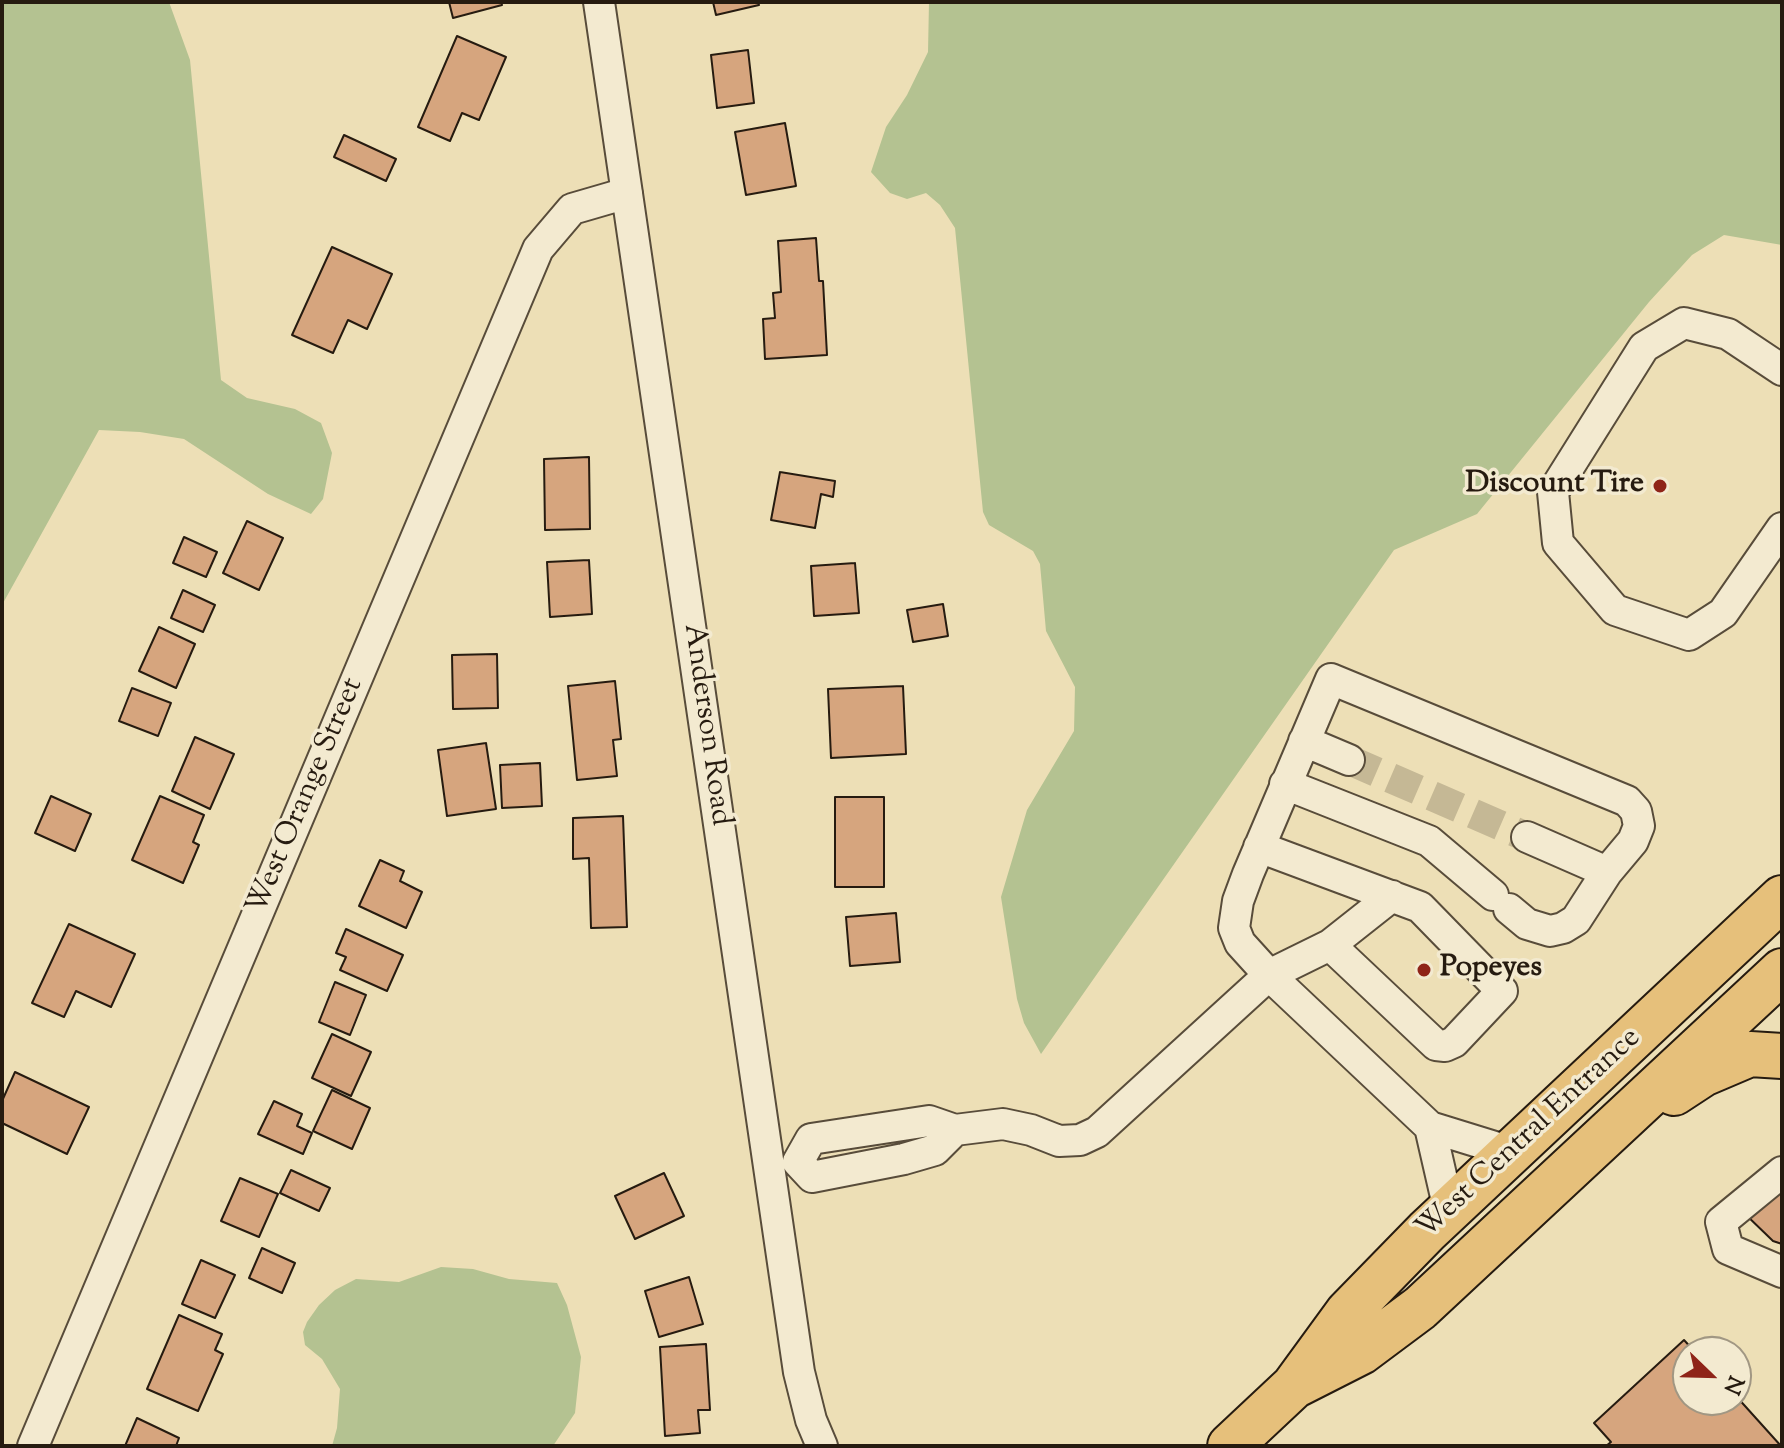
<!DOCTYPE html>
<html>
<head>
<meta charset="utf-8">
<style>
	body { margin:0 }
	#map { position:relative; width:1784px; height:1448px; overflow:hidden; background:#eddfb6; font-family:"Sorts Mill Goudy",serif }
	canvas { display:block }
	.frame { position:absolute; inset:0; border:4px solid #261b10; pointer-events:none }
	.north { position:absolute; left:1672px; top:1336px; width:80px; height:80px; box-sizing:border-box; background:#f3ead0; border:2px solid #a19783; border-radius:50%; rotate:113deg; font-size:22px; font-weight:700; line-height:32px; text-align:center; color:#261b10 }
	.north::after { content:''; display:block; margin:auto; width:28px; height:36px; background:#8f2418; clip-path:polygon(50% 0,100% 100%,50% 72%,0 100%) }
</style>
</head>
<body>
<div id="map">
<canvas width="1784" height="1448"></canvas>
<div class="frame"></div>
<div class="north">N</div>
</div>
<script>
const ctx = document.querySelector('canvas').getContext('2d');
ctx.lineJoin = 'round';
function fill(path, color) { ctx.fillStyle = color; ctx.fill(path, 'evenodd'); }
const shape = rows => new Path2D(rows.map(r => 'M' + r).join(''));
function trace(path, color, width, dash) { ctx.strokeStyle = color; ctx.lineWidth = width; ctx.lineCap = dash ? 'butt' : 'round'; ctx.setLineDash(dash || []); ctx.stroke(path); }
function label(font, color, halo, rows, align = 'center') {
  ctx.font = font + ' "Sorts Mill Goudy",serif'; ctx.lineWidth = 7; ctx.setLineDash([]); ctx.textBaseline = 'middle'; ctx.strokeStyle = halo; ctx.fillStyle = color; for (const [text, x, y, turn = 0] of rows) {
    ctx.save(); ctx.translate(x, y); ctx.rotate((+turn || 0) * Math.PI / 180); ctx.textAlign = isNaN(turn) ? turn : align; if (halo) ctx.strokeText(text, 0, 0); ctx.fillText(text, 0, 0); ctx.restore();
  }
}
const green = shape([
	[2,2,169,2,190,60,221,380,247,398,295,409,321,423,332,453,323,499,311,514,268,494,184,439,140,432,99,430,2,605],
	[929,2,1782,2,1782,245,1724,235,1692,255,1649,302,1477,514,1394,550,1041,1054,1024,1023,1017,999,1001,897,1027,810,1074,731,1075,687,1046,631,1040,564,1033,551,989,525,983,512,955,228,940,205,926,193,907,199,890,193,871,172,886,127,907,95,928,52],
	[441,1267,473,1269,509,1279,557,1283,567,1305,581,1357,575,1413,553,1446,332,1446,337,1428,340,1389,322,1359,305,1345,303,1332,307,1322,319,1305,335,1290,356,1279,399,1282]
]);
const building = shape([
	[449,2,501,2,502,5,453,18,449,2],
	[713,2,758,2,759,5,716,15,713,2],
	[457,36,506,57,479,120,462,113,450,141,418,127,457,36],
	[748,50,754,103,717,108,711,55,748,50],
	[785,123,796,186,746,195,735,132,785,123],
	[344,135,396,159,386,181,334,157,344,135],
	[816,238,819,281,823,281,827,355,765,359,763,319,775,318,773,293,781,292,778,241,816,238],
	[332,247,392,274,367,329,348,320,333,353,292,335,332,247],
	[589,457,590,529,545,530,544,459,589,457],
	[780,472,835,481,833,497,821,494,815,528,771,520,780,472],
	[247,521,283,538,259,590,223,573,247,521],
	[184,537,217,552,206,577,173,563,184,537],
	[589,560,592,614,550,617,547,562,589,560],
	[855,563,859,613,814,616,811,566,855,563],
	[183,590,215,605,203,632,171,618,183,590],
	[943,604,948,636,913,642,907,610,943,604],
	[159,627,195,644,176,688,139,671,159,627],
	[497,654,498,708,453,709,452,655,497,654],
	[615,681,621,739,613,740,617,776,577,780,568,686,615,681],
	[903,686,906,754,831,758,828,689,903,686],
	[132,688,171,703,158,736,119,721,132,688],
	[195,737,234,754,210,809,172,791,195,737],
	[486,743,496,809,447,816,438,750,486,743],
	[540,763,542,806,502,808,500,765,540,763],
	[51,796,91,814,75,851,35,833,51,796],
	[160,796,204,815,193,842,199,845,183,883,132,860,160,796],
	[835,797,884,797,884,887,835,887,835,797],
	[623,816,627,927,591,928,589,858,573,859,573,818,623,816],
	[380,860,404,871,400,881,422,892,406,928,359,906,380,860],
	[896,913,900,962,850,966,846,917,896,913],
	[69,924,135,954,111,1007,76,991,64,1017,32,1003,69,924],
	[346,929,403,955,387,991,340,970,346,957,336,953,346,929],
	[335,982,366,995,350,1035,319,1022,335,982],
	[332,1034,371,1052,351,1096,312,1078,332,1034],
	[15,1072,89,1107,67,1154,2,1123,2,1101,15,1072],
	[332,1090,370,1108,352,1149,313,1131,332,1090],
	[274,1101,302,1114,297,1126,312,1133,303,1154,258,1134,274,1101],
	[291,1170,330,1188,319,1211,280,1193,291,1170],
	[664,1173,684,1216,635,1239,615,1196,664,1173],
	[240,1178,278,1194,259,1237,221,1221,240,1178],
	[1782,1178,1782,1244,1773,1241,1743,1212,1782,1178],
	[262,1248,295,1263,282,1293,249,1278,262,1248],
	[201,1260,235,1275,215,1318,182,1304,201,1260],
	[689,1277,703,1324,659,1337,645,1291,689,1277],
	[179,1315,222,1334,215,1350,223,1354,198,1411,147,1389,179,1315],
	[1684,1340,1695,1352,1688,1352,1688,1400,1736,1400,1736,1396,1781,1446,1606,1446,1611,1442,1594,1423,1684,1340],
	[706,1344,710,1410,698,1410,700,1433,665,1436,660,1347,706,1344],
	[137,1418,179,1438,176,1446,125,1446,137,1418]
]);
const minorTunnel = shape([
	[1349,760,1527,837]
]);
const minor = shape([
	[599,2,799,1372,811,1420,822,1446],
	[1782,370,1728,334,1684,323,1644,347,1553,492,1558,543,1615,610,1689,635,1723,613,1782,528],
	[1304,741,1349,760],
	[1285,784,1429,841,1493,895],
	[1527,837,1607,872],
	[1259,847,1420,907,1502,991,1454,1042,1445,1046,1436,1045,1330,945],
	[1392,896,1330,945,1269,975,1240,943,1234,928,1238,901,1248,874,1331,679,1627,801,1636,811,1639,826,1633,841,1607,872,1576,920,1563,928,1550,931,1527,924,1509,909],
	[798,1162,811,1139,929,1121,955,1130,1003,1124,1031,1130,1059,1141,1080,1140,1097,1132,1269,975,1430,1127],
	[798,1162,812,1177,904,1159,935,1150,955,1130],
	[1782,1172,1721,1222,1728,1249,1782,1272],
	[1449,1210,1430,1127,1511,1152],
	[33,1446,538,249,572,209,627,193]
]);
const highway = shape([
	[1674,1093,1703,1074,1750,1054,1782,1056],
	[1296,1385,1361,1352,1420,1308,1782,971],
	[1230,1446,1294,1386,1348,1312,1427,1231,1782,898]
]);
const markers = [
	[1660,486,8,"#8f2418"],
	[1424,970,8,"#8f2418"]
];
const poiNames = [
	["Discount Tire",1644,486],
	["Popeyes",1440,970,"left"]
];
const streetNames = [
	["Anderson Road",705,725,82],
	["West Orange Street",307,797,-67],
	["West Central Entrance",1530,1135,-43]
];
fill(green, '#b4c291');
fill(building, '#d6a57e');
trace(building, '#261b10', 2);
trace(minorTunnel, '#c5b895', 30, [30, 15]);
trace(minor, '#584c3a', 34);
trace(highway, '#261b10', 48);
trace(minor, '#f3ead0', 30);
trace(highway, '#e6c07b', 44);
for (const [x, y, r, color] of markers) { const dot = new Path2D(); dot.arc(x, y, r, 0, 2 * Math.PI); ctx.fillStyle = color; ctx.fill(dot); trace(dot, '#f3ead0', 3); }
label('bold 30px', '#261b10', '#f3ead0', poiNames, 'right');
label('30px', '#261b10', '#f3ead0', streetNames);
</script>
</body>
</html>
